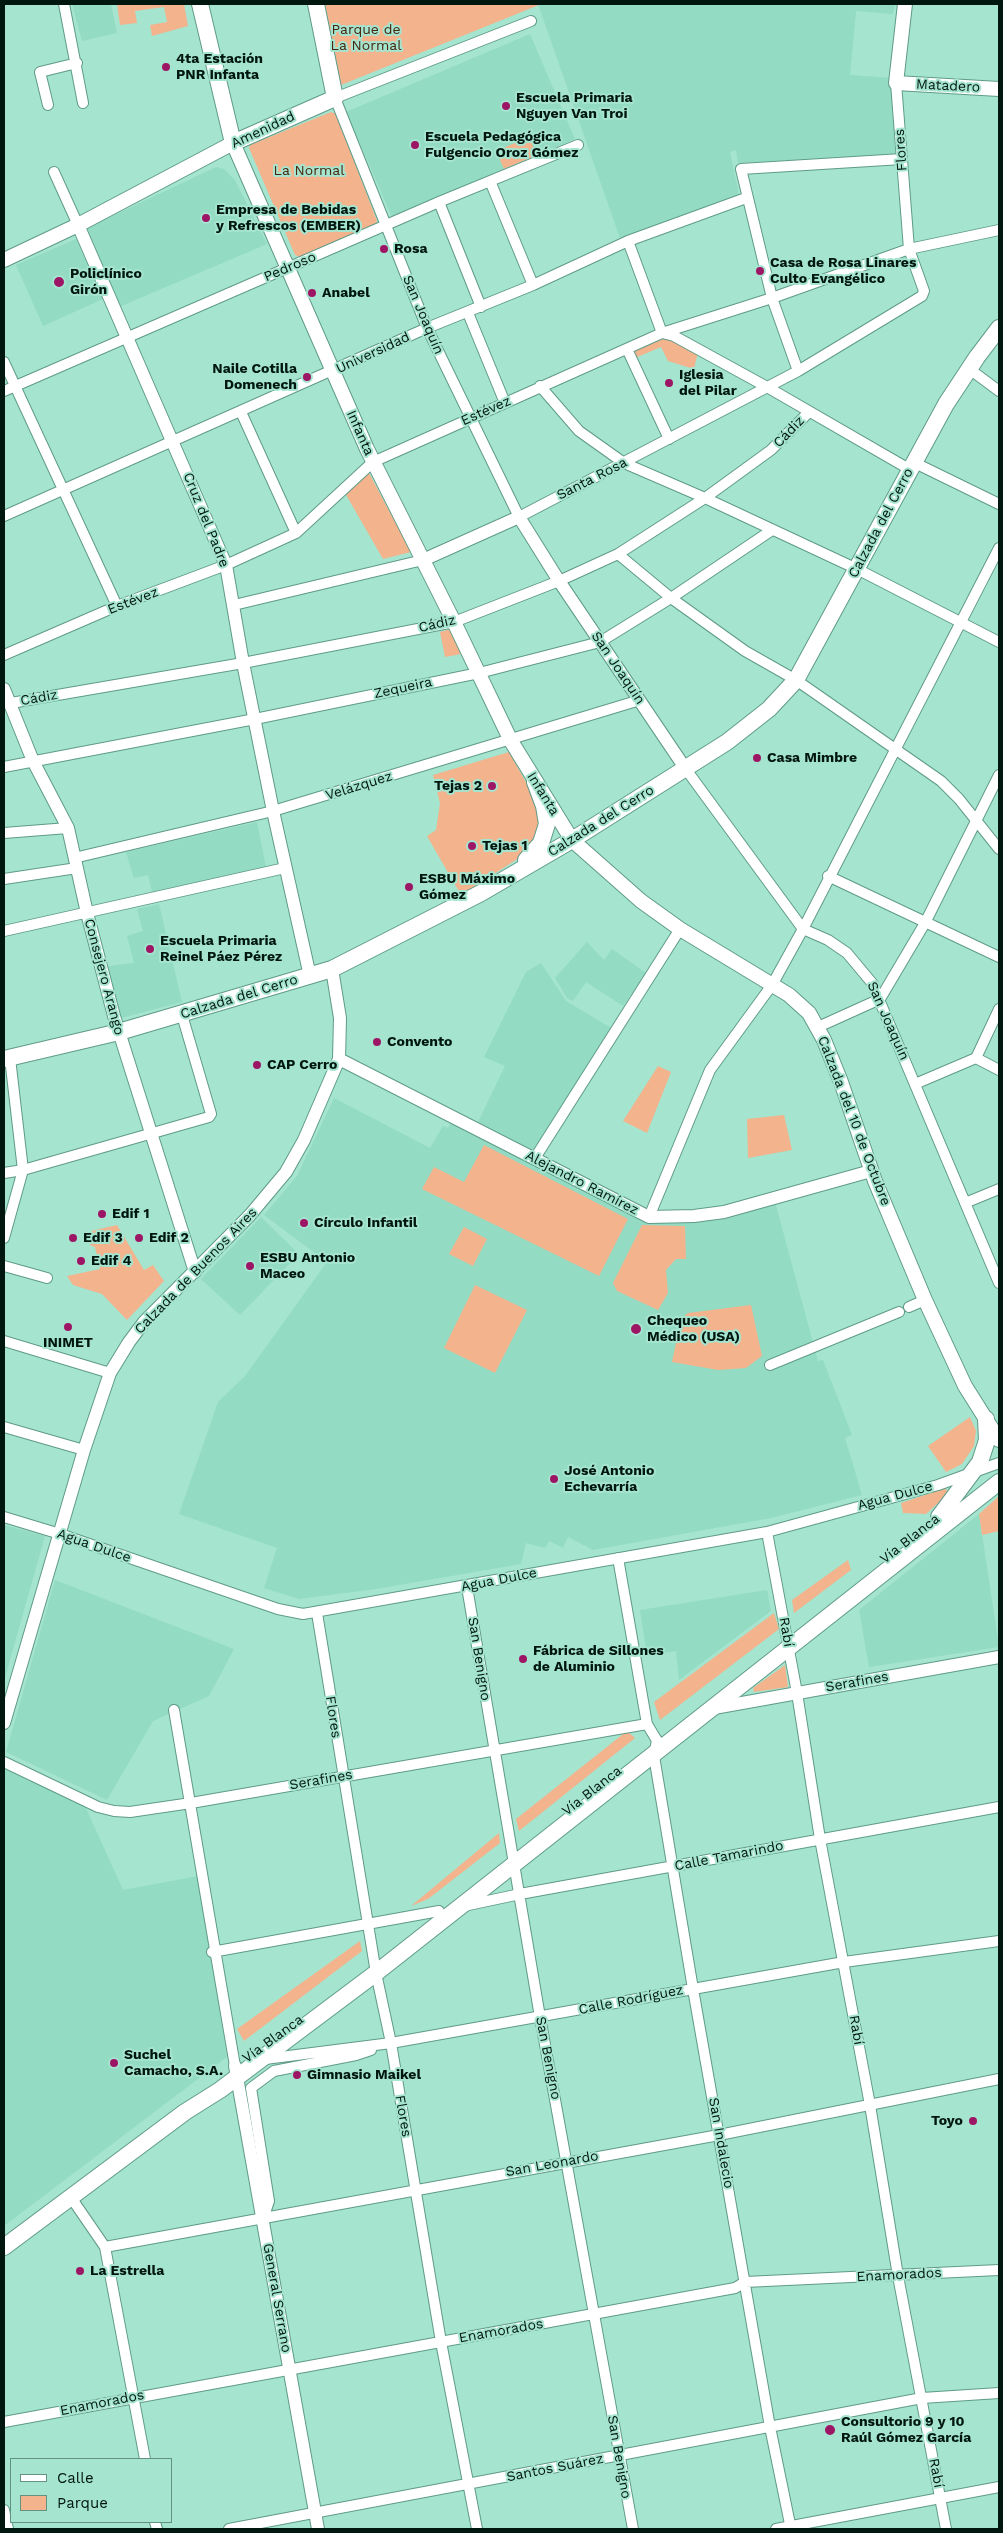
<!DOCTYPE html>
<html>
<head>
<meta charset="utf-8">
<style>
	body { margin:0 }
	#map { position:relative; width:1003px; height:2533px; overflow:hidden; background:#a5e4cf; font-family:"Work Sans",sans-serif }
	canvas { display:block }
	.frame { position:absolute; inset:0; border:5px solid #001710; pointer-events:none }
	.legend { position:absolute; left:10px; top:2458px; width:162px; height:65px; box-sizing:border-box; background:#a5e4cf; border:1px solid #639283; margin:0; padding:6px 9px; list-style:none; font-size:15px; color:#001710 }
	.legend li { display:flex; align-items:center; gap:10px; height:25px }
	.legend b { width:25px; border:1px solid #639283 }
</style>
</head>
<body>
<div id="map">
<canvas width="1003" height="2533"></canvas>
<div class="frame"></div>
<ul class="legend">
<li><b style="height:6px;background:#fff"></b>Calle</li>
<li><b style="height:14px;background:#f3b38d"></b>Parque</li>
</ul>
</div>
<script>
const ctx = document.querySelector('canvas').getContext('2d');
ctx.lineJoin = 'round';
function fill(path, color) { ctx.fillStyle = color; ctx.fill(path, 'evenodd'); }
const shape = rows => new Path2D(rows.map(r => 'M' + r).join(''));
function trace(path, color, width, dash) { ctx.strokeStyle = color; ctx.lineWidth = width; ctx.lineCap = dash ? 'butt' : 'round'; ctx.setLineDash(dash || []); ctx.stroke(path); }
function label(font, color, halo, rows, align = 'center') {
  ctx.font = font + ' "Work Sans",sans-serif'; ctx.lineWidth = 4; ctx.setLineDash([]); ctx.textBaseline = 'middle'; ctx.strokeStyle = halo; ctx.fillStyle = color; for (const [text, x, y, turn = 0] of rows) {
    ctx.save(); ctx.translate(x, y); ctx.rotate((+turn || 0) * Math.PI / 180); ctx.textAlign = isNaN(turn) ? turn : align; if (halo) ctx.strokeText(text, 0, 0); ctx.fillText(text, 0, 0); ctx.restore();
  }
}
const built = shape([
	[72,4,111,4,117,33,82,41],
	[538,4,895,4,893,14,856,11,850,75,891,78,898,154,738,163,736,150,730,152,739,195,621,241],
	[530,34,575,139,392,217,346,112],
	[216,167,224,169,235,180,267,244,119,307,87,228],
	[76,239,103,299,43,326,16,265],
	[257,822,266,867,152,892,148,875,134,878,126,852],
	[159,904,182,1002,121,1018,108,966,134,963,127,936,143,931,137,909],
	[587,942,604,960,612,949,646,973,623,1006,586,982,573,1001,567,998,555,978],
	[541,963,566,1001,613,1029,533,1150,478,1122,505,1066,484,1057,526,972],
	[334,1098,430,1148,443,1126,448,1128,452,1120,647,1220,775,1202,818,1361,823,1360,852,1435,845,1438,862,1495,771,1518,593,1550,568,1537,563,1548,549,1541,545,1548,526,1543,521,1564,376,1589,299,1599,264,1588,277,1548,179,1514,218,1402,245,1376,327,1262,264,1215,297,1176],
	[261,1217,299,1254,240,1315,201,1279],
	[979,1514,999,1647,869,1667,859,1610],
	[4,1525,45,1536,4,1681],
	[55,1580,234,1649,209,1696,153,1721,107,1800,6,1752],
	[767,1590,771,1611,679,1680,676,1651,647,1656,640,1610],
	[4,1769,85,1806,123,1890,198,1876,227,2057,4,2226]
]);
const green = shape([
	[117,4,184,4,188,26,152,36,150,25,167,22,164,7,135,11,137,23,120,25],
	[325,4,538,4,539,5,341,85],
	[331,112,336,114,377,221,376,224,302,258,295,255,249,148,250,145],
	[529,137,537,155,504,169,496,151],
	[667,336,698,352,694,369,668,361,661,347,635,358,632,351],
	[369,473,411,552,383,559,345,493],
	[451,629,461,654,445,657,440,632],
	[509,752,537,802,541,815,537,837,519,858,461,895,427,836,436,830,440,803,433,775],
	[658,1066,671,1072,647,1133,623,1121],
	[784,1115,792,1150,748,1158,747,1119],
	[484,1145,628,1219,599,1276,422,1189,434,1167,464,1182],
	[117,1225,144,1270,153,1265,164,1281,127,1320,102,1294,73,1285,67,1276,100,1269,95,1247,90,1245,87,1232],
	[642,1225,685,1226,686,1259,676,1259,666,1270,668,1293,658,1310,617,1291,613,1283],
	[464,1227,487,1239,473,1266,449,1254],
	[475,1285,527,1310,495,1373,444,1348],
	[751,1305,762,1356,746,1368,718,1370,672,1362,681,1319,688,1313],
	[970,1417,976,1431,974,1446,962,1464,946,1472,928,1446],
	[943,1489,946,1489,948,1494,926,1514,903,1513,901,1503],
	[999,1496,999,1531,982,1535,979,1514],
	[848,1560,851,1570,794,1613,792,1600],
	[774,1613,779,1629,660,1720,654,1702],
	[785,1665,788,1687,754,1692,753,1688],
	[627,1731,635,1738,519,1831,516,1819],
	[499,1833,500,1843,428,1899,411,1906],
	[360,1941,362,1951,244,2041,237,2029]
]);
const minor = shape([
	[64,4,83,103],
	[531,21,335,98,427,328,519,517,798,371,922,296,924,291,909,249,896,83],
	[48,105,40,72,77,63],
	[54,172,78,225],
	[490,181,533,285],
	[439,202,481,307],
	[628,241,662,333,674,336,767,387,909,469],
	[468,313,505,403],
	[627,349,669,439],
	[4,362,117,606],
	[968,368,999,391],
	[798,371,772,298,741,169,902,159],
	[540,386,579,431,624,463,705,498,857,569,999,642],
	[4,391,439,202,578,145],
	[241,412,296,533],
	[913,462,999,504],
	[4,516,427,328,533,285,628,241,746,198],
	[618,554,671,598,745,651,796,680,941,781,959,799,999,849],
	[234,605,423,560],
	[4,655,117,606,226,565,296,533,373,462,662,333,772,298,909,249,999,230],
	[11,703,243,663,454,622,559,581,618,554,705,498,771,450,809,412],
	[4,767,255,719,479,673,600,642,671,598,772,530],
	[685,768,803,929,828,940,847,953,872,983,999,1283],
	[4,833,68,828],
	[74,858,273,811,640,700],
	[828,876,999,957],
	[4,879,77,868],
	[4,931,285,868],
	[818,1027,880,999,925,923,999,775],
	[976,1058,999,1070],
	[915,1084,976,1058,999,1009],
	[535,1158,680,929],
	[4,1173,23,1170,209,1117,211,1114,182,1015],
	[965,1203,999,1189],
	[649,1217,710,1070,772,985,803,929,999,548],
	[4,1238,23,1170,10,1058],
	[4,1266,47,1278],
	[909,1307,925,1300],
	[4,1341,110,1373],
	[770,1365,899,1312],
	[4,1427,84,1450],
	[4,1517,60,1534,278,1609,303,1614,767,1532,938,1485,999,1463],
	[767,1532,797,1693,820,1839,870,2105,898,2276,946,2529],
	[618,1558,647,1724,659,1744],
	[467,1587,540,2017,633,2529],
	[317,1613,376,1973,391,2043,441,2342,477,2529],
	[174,1710,235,2066],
	[657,1740,654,1756,693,1989,770,2427,791,2529],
	[4,1762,98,1807,114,1811,130,1812,191,1803,647,1724],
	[464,1906,520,1894,999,1807],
	[212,1952,439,1911],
	[265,2059,391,2043,844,1962,999,1941],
	[70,2196,105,2247,145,2459],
	[263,2219,269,2201,251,2088,274,2071,356,2055,371,2050],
	[105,2247,719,2135,999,2079],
	[4,2422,735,2288,745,2282,999,2270],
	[4,2510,8,2529],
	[155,2522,157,2529],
	[229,2529,922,2398,999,2393],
	[776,2529,999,2487]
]);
const tertiary = shape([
	[78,225,226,565,243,663,273,811,310,976],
	[423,560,519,517,559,581,685,768],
	[4,689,33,761,68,828,87,913,114,1016,195,1272],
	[339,1059,649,1217,694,1216,724,1212,871,1171],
	[714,1708,999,1657],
	[4,1723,84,1450,110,1373,129,1342,144,1322,250,1215,286,1172,304,1140,339,1059,340,1018,332,969],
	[235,2066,318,2529]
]);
const secondary = shape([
	[905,4,896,83,999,89],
	[4,260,78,225,233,143,367,449,454,622,511,741,572,840,641,901,680,929,789,995,809,1013,824,1040,841,1082,875,1181,925,1300,965,1386,999,1440]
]);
const primary = shape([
	[200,4,233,143,335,98,316,4],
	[526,860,541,843,547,824,544,806,535,782],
	[4,1059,119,1032,332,969,481,893,572,840,727,742,769,709,796,680,946,404,977,357,999,328],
	[939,1517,980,1462,987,1440,986,1419],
	[4,2247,185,2112,220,2090,376,1973,999,1482]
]);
const markers = [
	[166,67,5,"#9d1565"],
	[506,106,5,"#9d1565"],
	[415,145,5,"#9d1565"],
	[206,218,5,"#9d1565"],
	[384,249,5,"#9d1565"],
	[760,271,5,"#9d1565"],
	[59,282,6,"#9d1565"],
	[312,293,5,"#9d1565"],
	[307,377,5,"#9d1565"],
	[669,383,5,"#9d1565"],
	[757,758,5,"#9d1565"],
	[492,786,5,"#9d1565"],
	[472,846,5,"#9d1565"],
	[409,887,5,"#9d1565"],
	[150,949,5,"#9d1565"],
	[377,1042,5,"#9d1565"],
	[257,1065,5,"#9d1565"],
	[102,1214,5,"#9d1565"],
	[304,1223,5,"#9d1565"],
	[73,1238,5,"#9d1565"],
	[139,1238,5,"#9d1565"],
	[81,1261,5,"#9d1565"],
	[250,1266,5,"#9d1565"],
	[68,1327,5,"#9d1565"],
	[636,1329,6,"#9d1565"],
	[554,1479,5,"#9d1565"],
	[523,1659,5,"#9d1565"],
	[114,2063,5,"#9d1565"],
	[297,2075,5,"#9d1565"],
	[973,2121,5,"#9d1565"],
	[80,2271,5,"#9d1565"],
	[830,2430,6,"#9d1565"]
];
const parkNames = [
	["Parque de",366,30],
	["La Normal",366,46],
	["La Normal",309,171]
];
const poiNames = [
	["4ta Estación",176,59],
	["PNR Infanta",176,75],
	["Escuela Primaria",516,98],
	["Nguyen Van Troi",516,114],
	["Escuela Pedagógica",425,137],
	["Fulgencio Oroz Gómez",425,153],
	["Empresa de Bebidas",216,210],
	["y Refrescos (EMBER)",216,226],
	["Rosa",394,249],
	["Casa de Rosa Linares",770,263],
	["Culto Evangélico",770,279],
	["Policlínico",70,274],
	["Girón",70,290],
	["Anabel",322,293],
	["Naile Cotilla",297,369,"right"],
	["Domenech",297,385,"right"],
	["Iglesia",679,375],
	["del Pilar",679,391],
	["Casa Mimbre",767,758],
	["Tejas 2",482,786,"right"],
	["Tejas 1",482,846],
	["ESBU Máximo",419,879],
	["Gómez",419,895],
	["Escuela Primaria",160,941],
	["Reinel Páez Pérez",160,957],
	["Convento",387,1042],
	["CAP Cerro",267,1065],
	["Edif 1",112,1214],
	["Círculo Infantil",314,1223],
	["Edif 3",83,1238],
	["Edif 2",149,1238],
	["ESBU Antonio",260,1258],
	["Maceo",260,1274],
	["Edif 4",91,1261],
	["Chequeo",647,1321],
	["Médico (USA)",647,1337],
	["INIMET",68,1343,"center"],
	["José Antonio",564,1471],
	["Echevarría",564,1487],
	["Fábrica de Sillones",533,1651],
	["de Aluminio",533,1667],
	["Suchel",124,2055],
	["Camacho, S.A.",124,2071],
	["Gimnasio Maikel",307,2075],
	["Toyo",963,2121,"right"],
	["La Estrella",90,2271],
	["Consultorio 9 y 10",841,2422],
	["Raúl Gómez García",841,2438]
];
const streetNames = [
	["Matadero",948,86,3],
	["Amenidad",263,130,-25],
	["Flores",901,150,-94],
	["Pedroso",290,267,-23],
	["San Joaquín",423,315,67],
	["Universidad",373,353,-25],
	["Estévez",486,411,-24],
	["Cádiz",789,432,-46],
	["Infanta",360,433,66],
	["Santa Rosa",592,479,-27],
	["Cruz del Padre",206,520,68],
	["Calzada del Cerro",881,523,-62],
	["Estévez",133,601,-21],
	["Cádiz",437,624,-13],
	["San Joaquín",618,668,56],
	["Zequeira",403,688,-12],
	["Cádiz",39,698,-10],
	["Velázquez",359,786,-17],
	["Infanta",543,794,58],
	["Calzada del Cerro",601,821,-32],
	["Consejero Arango",104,977,75],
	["Calzada del Cerro",239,997,-17],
	["San Joaquín",888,1021,66],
	["Calzada del 10 de Octubre",854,1121,69],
	["Alejandro Ramírez",582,1183,27],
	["Calzada de Buenos Aires",196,1271,-46],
	["Agua Dulce",895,1496,-15],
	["Vía Blanca",910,1539,-38],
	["Agua Dulce",94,1546,19],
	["Agua Dulce",499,1580,-11],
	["Rabí",786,1632,80],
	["San Benigno",479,1659,81],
	["Serafines",857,1682,-10],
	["Flores",333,1717,81],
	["Serafines",321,1780,-10],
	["Vía Blanca",592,1791,-38],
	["Calle Tamarindo",729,1856,-11],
	["Calle Rodríguez",631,2000,-11],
	["Rabí",856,2030,80],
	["Vía Blanca",273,2039,-36],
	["San Benigno",548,2058,79],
	["Flores",403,2116,80],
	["San Indalecio",721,2143,80],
	["San Leonardo",552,2164,-10],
	["Enamorados",899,2275,-3],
	["General Serrano",277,2298,80],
	["Enamorados",501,2331,-10],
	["Enamorados",102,2403,-11],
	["San Benigno",619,2457,80],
	["Santos Suárez",555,2468,-11],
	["Rabí",936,2473,79]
];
fill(built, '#93dbc3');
fill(green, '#f3b38d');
trace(minor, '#5f9b88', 12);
trace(tertiary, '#5f9b88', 14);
trace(secondary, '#5f9b88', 16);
trace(primary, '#5f9b88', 18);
trace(minor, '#fff', 10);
trace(tertiary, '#fff', 12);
trace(secondary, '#fff', 14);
trace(primary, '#fff', 16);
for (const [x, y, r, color] of markers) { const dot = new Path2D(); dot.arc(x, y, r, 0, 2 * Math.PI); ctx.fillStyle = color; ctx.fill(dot); trace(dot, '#a5e4cf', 2); }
label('14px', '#46250e', '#a5e4cf', parkNames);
label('bold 14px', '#001710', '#a5e4cf', poiNames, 'left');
label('14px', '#001710', '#a5e4cf', streetNames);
</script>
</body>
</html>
